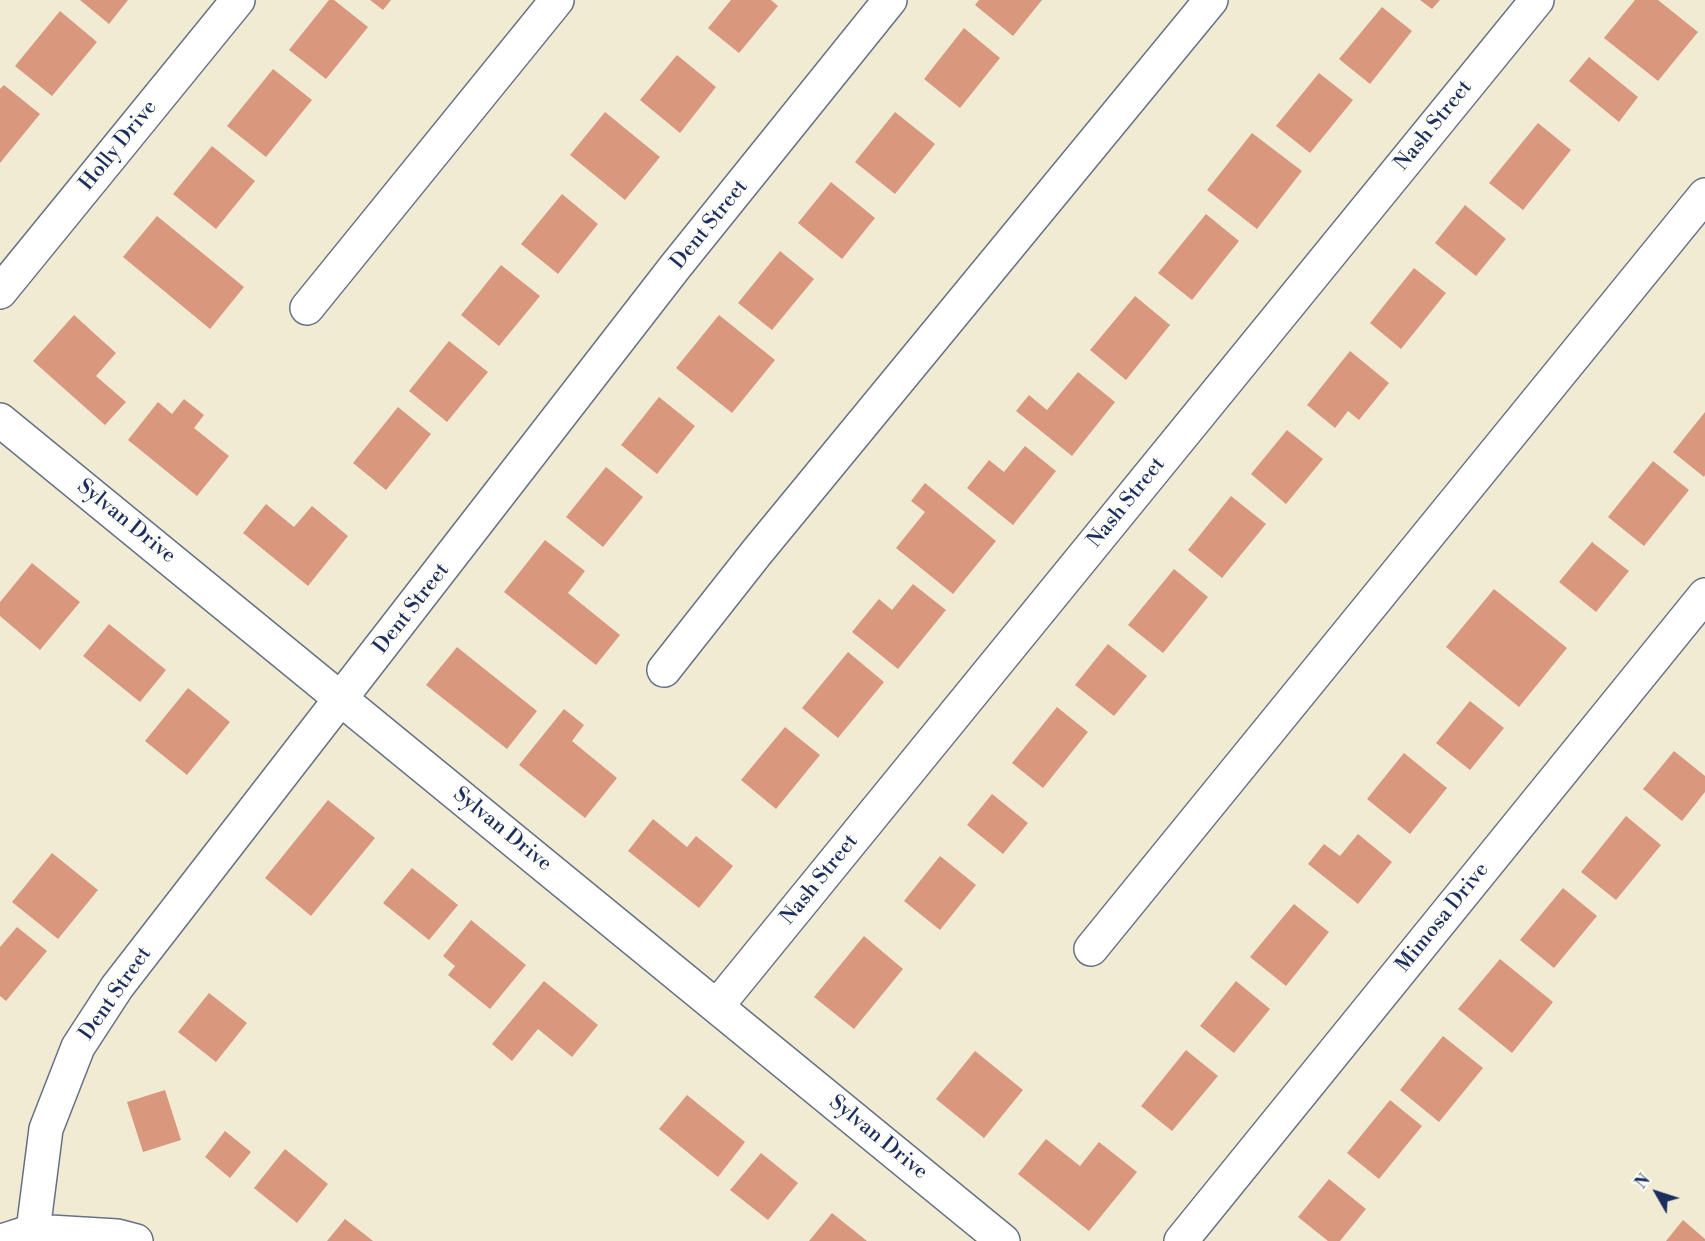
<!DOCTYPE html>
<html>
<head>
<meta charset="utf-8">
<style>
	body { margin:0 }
	#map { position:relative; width:1705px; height:1241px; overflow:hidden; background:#f1ebd3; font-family:"Libre Bodoni",serif }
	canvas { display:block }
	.north { position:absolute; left:1627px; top:1163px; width:60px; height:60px; -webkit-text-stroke:4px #fdfcf7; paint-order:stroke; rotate:309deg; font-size:16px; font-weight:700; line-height:24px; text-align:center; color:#1b2f5e }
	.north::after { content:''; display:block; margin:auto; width:21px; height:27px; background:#1b2f5e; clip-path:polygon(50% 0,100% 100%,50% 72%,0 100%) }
</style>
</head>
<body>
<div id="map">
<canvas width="1705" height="1241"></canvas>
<div class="north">N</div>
</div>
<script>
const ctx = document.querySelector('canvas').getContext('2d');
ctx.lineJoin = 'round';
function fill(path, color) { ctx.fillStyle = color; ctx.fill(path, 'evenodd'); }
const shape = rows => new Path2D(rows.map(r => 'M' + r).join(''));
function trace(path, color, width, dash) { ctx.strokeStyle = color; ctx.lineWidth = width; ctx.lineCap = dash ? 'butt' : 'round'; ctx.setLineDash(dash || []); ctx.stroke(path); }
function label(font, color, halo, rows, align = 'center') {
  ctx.font = font + ' "Libre Bodoni",serif'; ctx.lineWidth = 4.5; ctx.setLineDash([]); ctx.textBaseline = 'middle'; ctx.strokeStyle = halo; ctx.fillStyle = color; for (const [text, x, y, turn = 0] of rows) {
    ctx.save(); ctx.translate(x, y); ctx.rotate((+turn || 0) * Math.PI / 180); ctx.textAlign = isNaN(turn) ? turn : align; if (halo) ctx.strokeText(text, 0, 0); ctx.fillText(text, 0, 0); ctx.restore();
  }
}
const building = shape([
	[80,0,128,0,109,24],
	[329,0,334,0,368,27,326,79,289,50],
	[370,0,391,0,383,10],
	[731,0,771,0,778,6,739,53,708,28],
	[979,0,1042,0,1013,36,975,5],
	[1420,0,1440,0,1432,9],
	[1635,0,1658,0,1698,32,1658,81,1604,38],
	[1382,7,1412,31,1370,84,1339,59],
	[60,11,97,42,52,96,15,66],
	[964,28,1000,58,960,108,924,79],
	[677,55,716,87,680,133,640,100],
	[1589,57,1638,97,1619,122,1569,81],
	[273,69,312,100,266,157,227,126],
	[1319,73,1353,100,1310,153,1276,126],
	[4,85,40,114,0,163,0,89],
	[605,112,660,157,625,200,570,155],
	[895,112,935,144,895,194,855,162],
	[1538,123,1571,150,1523,210,1489,183],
	[1252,133,1302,171,1257,229,1207,190],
	[212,146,255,181,216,229,173,194],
	[831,182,875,218,842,259,798,223],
	[562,194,598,224,558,274,521,244],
	[1465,205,1506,239,1476,276,1435,243],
	[1206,214,1239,241,1192,300,1158,273],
	[157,216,244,287,210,329,123,257],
	[780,251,814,279,772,330,738,303],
	[501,265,540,296,499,346,461,315],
	[1414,268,1446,293,1401,349,1370,323],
	[1135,296,1170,325,1126,380,1090,350],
	[74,315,116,353,96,376,126,402,105,425,33,361],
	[719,315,775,360,732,413,676,368],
	[449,341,488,372,447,422,409,391],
	[1350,351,1389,383,1359,420,1348,411,1335,428,1307,405],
	[1078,372,1115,402,1072,456,1016,411,1029,395,1047,410],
	[659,397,695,426,657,474,621,445],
	[184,399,204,415,194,428,229,456,197,496,128,440,158,402,172,414],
	[398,407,431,434,386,490,353,463],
	[1705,412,1705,475,1704,477,1673,452],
	[1287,430,1323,459,1286,504,1251,474],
	[1025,446,1056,471,1013,525,967,488,989,460,1004,472],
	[1653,461,1689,490,1644,546,1608,517],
	[606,467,643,497,603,547,566,517],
	[925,483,996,541,953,594,896,548,925,512,911,501],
	[1231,496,1266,524,1222,578,1188,550],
	[266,504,294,527,312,506,348,536,308,586,243,533],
	[545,540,585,571,568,593,620,635,596,665,504,592],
	[1592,542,1629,571,1596,612,1559,582],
	[32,563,80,602,40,650,0,616,0,602],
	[1174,569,1208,597,1163,653,1128,625],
	[913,584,946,610,898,669,852,632,879,599,892,610],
	[1494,589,1567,648,1519,707,1446,647],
	[109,624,166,670,140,702,83,656],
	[1108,644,1147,676,1114,716,1075,685],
	[457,647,537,711,507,749,426,685],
	[848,652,884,682,838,738,802,708],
	[188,688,230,722,187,775,145,741],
	[1470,701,1504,728,1470,770,1436,743],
	[1057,707,1088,732,1043,788,1012,763],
	[564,709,584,725,572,741,617,778,585,818,519,765],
	[785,727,820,755,776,809,741,780],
	[1674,751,1705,776,1705,792,1682,821,1643,789],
	[1404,753,1447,788,1410,834,1367,799],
	[992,794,1028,823,1003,854,967,825],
	[328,800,375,838,311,916,265,878],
	[1626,816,1661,845,1616,900,1581,872],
	[653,819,687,847,696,836,733,866,699,908,628,851],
	[1358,834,1392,862,1358,904,1308,864,1324,844,1340,856],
	[52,853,98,890,58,939,12,902],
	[940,856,976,885,940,930,904,901],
	[412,868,458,905,429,940,383,903],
	[1563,888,1597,916,1554,968,1520,940],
	[1294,904,1329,932,1286,986,1250,957],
	[471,920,526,965,490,1009,448,975,455,966,443,956],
	[17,927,47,951,6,1001,0,996,0,947],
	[864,936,903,969,854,1029,814,997],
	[1500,959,1553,1002,1512,1053,1458,1009],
	[544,981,598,1025,572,1057,538,1029,512,1061,492,1044],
	[1236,981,1270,1009,1234,1053,1200,1026],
	[209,993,247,1023,216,1062,178,1032],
	[1443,1036,1483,1068,1439,1122,1400,1090],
	[1186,1050,1218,1076,1172,1131,1141,1106],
	[975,1051,1023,1090,984,1138,936,1099],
	[165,1090,181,1140,143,1152,127,1102],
	[687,1095,745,1142,718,1177,659,1129],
	[1390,1100,1422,1126,1379,1179,1347,1153],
	[225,1131,251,1152,230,1178,205,1157],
	[1046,1139,1080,1166,1099,1142,1137,1172,1089,1231,1018,1174],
	[285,1149,328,1184,297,1223,254,1188],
	[761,1153,798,1183,768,1220,730,1190],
	[1329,1179,1366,1209,1340,1241,1328,1241,1298,1217],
	[832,1213,867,1241,809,1241],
	[345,1219,373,1241,327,1241],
	[1683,1220,1705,1239,1705,1241,1666,1241]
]);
const minor = shape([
	[0,292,238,0],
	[307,308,557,0],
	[0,420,1003,1241],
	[664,670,757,552,1211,0],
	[1091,949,1705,195],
	[717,1006,1537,0],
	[33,1231,46,1129,78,1047,117,987,675,267,890,0],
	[2,1241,33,1231,117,1236,136,1241],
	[1181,1241,1705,595]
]);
const streetNames = [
	["Nash Street",1434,126,-51],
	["Holly Drive",119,146,-51],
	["Dent Street",710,225,-51],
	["Nash Street",1127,503,-51],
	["Sylvan Drive",126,522,39],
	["Dent Street",412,609,-52],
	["Sylvan Drive",502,830,39],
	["Nash Street",820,880,-51],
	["Mimosa Drive",1443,918,-51],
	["Dent Street",116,994,-55],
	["Sylvan Drive",878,1138,39]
];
fill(building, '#d9987e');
trace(minor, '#667187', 36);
trace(minor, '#fff', 33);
label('21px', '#1b2f5e', '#fdfcf7', streetNames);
</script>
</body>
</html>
